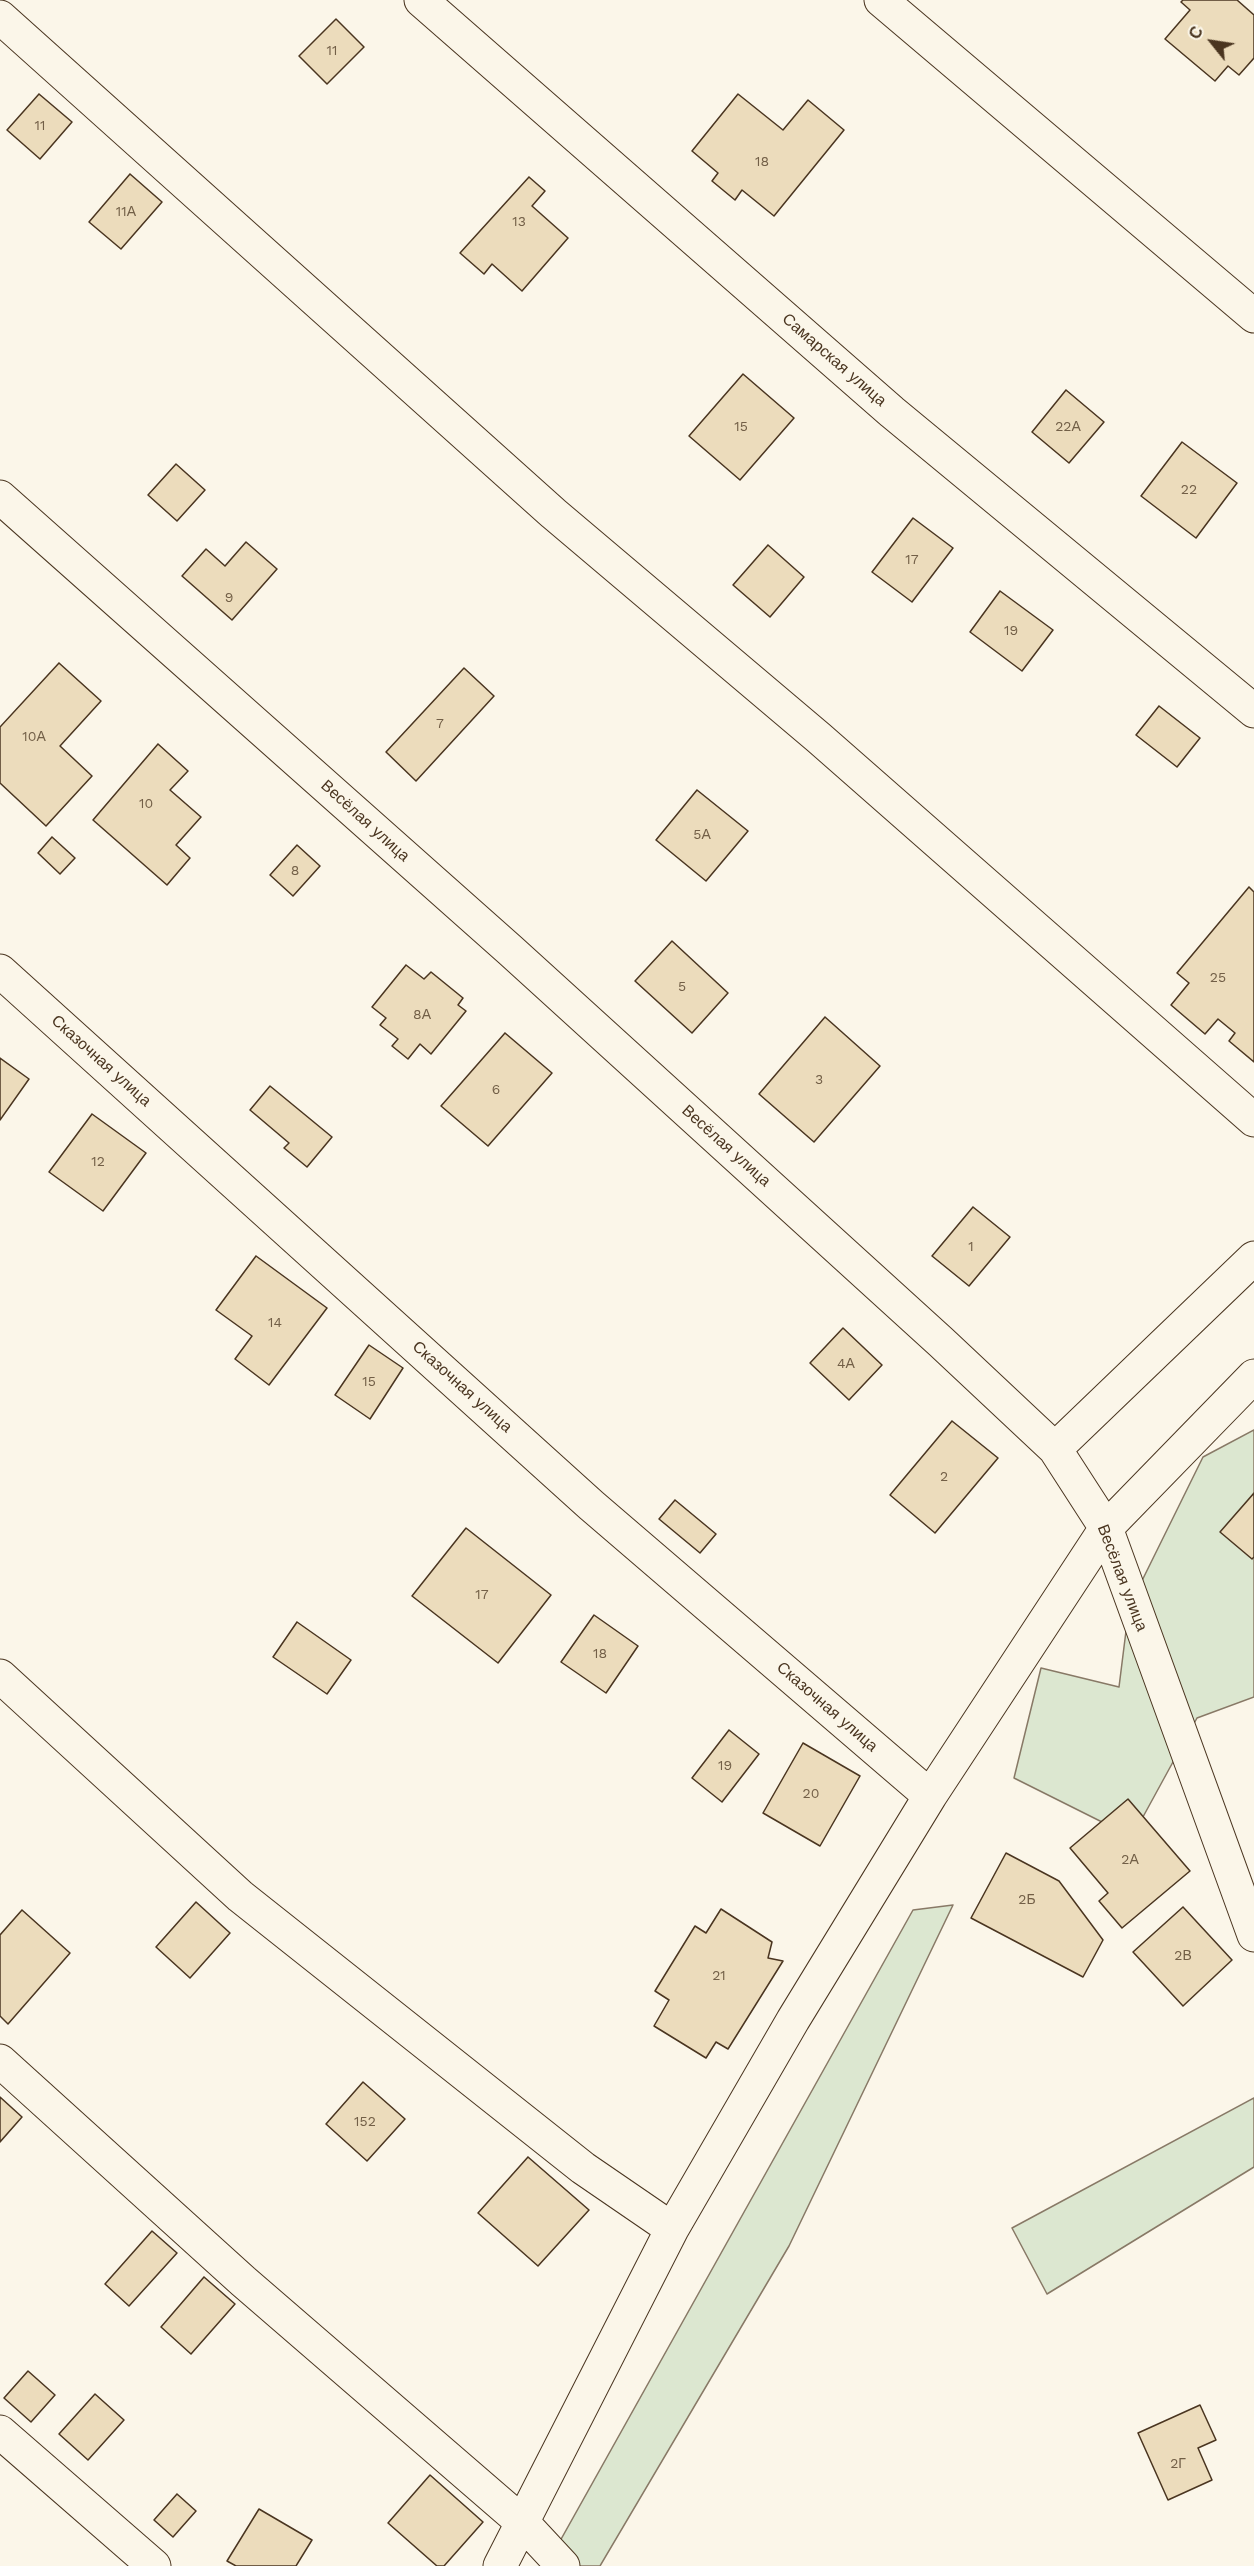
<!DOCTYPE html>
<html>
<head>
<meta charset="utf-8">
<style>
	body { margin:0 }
	#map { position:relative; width:1254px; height:2566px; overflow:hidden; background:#fbf6e9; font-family:"Work Sans",sans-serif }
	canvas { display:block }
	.north { position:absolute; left:1182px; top:12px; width:60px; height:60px; -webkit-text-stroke:4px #fbf6e9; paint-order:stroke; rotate:300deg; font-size:16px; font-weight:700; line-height:24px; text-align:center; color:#4a3520 }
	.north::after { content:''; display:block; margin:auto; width:21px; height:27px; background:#4a3520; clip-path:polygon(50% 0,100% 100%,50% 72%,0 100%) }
</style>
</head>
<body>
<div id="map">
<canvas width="1254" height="2566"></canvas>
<div class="north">С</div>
</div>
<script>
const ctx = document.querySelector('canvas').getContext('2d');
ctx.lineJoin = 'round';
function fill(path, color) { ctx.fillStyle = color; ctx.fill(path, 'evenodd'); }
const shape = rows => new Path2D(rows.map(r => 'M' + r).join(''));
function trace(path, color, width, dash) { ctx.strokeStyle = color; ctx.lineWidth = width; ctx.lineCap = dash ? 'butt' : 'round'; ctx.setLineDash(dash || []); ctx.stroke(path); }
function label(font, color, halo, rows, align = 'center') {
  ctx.font = font + ' "Work Sans",sans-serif'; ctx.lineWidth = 4.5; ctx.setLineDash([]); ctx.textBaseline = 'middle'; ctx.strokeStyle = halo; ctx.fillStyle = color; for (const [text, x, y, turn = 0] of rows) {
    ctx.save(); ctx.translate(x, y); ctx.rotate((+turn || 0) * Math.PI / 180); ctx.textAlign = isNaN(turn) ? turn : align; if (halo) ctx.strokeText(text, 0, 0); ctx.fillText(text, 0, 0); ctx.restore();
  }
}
const green = shape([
	[1254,1430,1254,1697,1197,1718,1132,1837,1014,1778,1041,1668,1119,1687,1129,1607,1203,1457,1254,1430],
	[953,1905,789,2246,600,2566,546,2566,913,1910,953,1905],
	[1254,2098,1254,2167,1047,2294,1012,2228,1254,2098]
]);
const building = shape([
	[1183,0,1237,0,1254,15,1254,58,1239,75,1228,66,1215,81,1165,39,1190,10,1181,2,1183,0],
	[336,19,364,47,327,84,299,56,336,19],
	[39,94,72,122,40,159,7,130,39,94],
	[738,94,783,130,808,100,844,130,774,216,742,190,735,200,712,181,718,173,692,151,738,94],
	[130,174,162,202,121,249,89,222,130,174],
	[529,177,545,191,532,206,568,238,522,291,492,264,484,274,460,253,529,177],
	[743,374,794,418,740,480,689,436,743,374],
	[1066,390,1104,422,1069,463,1032,432,1066,390],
	[1182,442,1237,483,1196,538,1141,496,1182,442],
	[176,464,205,490,177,521,148,495,176,464],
	[913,518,953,548,912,602,872,572,913,518],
	[246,542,277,569,232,620,182,576,206,549,225,566,246,542],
	[768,545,804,577,770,617,733,585,768,545],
	[1000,591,1053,630,1022,671,970,632,1000,591],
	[59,663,101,701,60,746,92,776,46,826,0,783,0,727,59,663],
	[464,668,494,696,416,781,386,752,464,668],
	[1159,706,1200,738,1177,767,1136,735,1159,706],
	[158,744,188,771,170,790,201,817,176,845,190,858,167,885,93,820,158,744],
	[697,790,748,831,706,881,656,840,697,790],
	[52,837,75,858,60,874,38,853,52,837],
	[297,845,320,866,293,896,270,875,297,845],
	[1249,887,1254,892,1254,1062,1229,1041,1235,1033,1218,1019,1205,1034,1171,1005,1189,983,1177,973,1249,887],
	[672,941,728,993,692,1033,635,981,672,941],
	[406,965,424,979,431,972,463,998,458,1005,466,1011,431,1054,420,1044,408,1059,392,1046,398,1039,380,1025,386,1018,372,1007,406,965],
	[825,1017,880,1066,814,1142,759,1094,825,1017],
	[505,1033,552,1073,488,1146,441,1106,505,1033],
	[0,1058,29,1079,0,1120,0,1058],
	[270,1086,332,1137,307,1167,284,1148,289,1143,250,1110,270,1086],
	[92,1114,146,1153,103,1211,49,1172,92,1114],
	[973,1207,1010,1237,969,1286,932,1256,973,1207],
	[256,1256,327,1308,269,1385,235,1359,252,1336,216,1310,256,1256],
	[843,1328,882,1365,849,1400,810,1363,843,1328],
	[369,1345,403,1368,370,1419,335,1395,369,1345],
	[952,1421,998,1458,935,1533,890,1495,952,1421],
	[1254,1493,1254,1557,1252,1559,1220,1532,1254,1493],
	[675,1500,716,1534,700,1553,659,1519,675,1500],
	[466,1528,551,1595,498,1663,412,1596,466,1528],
	[594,1615,638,1646,606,1693,561,1662,594,1615],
	[297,1622,351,1660,327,1694,273,1657,297,1622],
	[729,1730,759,1754,722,1802,692,1778,729,1730],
	[803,1743,860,1776,820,1846,763,1813,803,1743],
	[1128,1799,1190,1871,1122,1928,1099,1901,1108,1893,1070,1848,1128,1799],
	[1006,1853,1059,1881,1103,1940,1083,1977,971,1918,1006,1853],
	[196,1902,230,1933,190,1978,156,1947,196,1902],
	[1183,1907,1232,1960,1183,2006,1133,1952,1183,1907],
	[721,1909,772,1942,768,1958,783,1961,728,2049,716,2042,706,2058,654,2026,669,2000,655,1991,695,1926,706,1933,721,1909],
	[22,1910,70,1953,8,2024,0,2016,0,1935,22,1910],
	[363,2082,405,2119,367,2161,326,2124,363,2082],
	[0,2097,22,2117,0,2142,0,2097],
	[528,2157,589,2210,538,2266,478,2213,528,2157],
	[152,2231,177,2253,129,2306,105,2284,152,2231],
	[204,2277,235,2304,191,2354,161,2327,204,2277],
	[28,2371,55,2395,31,2422,4,2398,28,2371],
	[95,2394,124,2420,88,2460,59,2434,95,2394],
	[1200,2405,1216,2440,1198,2448,1212,2480,1168,2500,1138,2433,1200,2405],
	[430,2475,483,2522,444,2566,437,2566,388,2523,430,2475],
	[177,2494,196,2511,173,2537,154,2520,177,2494],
	[259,2509,312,2540,296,2566,236,2566,227,2561,259,2509]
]);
const minor = shape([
	[421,0,892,412,1254,711],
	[881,0,1254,316],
	[0,17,553,513,819,738,1254,1120],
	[0,497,510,950,941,1342,1055,1449,1106,1528,1254,1935],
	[0,971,591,1505,930,1796],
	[1055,1449,1254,1258],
	[0,1676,240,1896,583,2168,672,2229],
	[0,2061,243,2281,523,2523,563,2566],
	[0,2432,154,2566],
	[500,2566,672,2229,793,2020,930,1796,1106,1528,1254,1376]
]);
const numberNames = [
	["11",332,51],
	["11",40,126],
	["18",762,162],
	["11А",126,212],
	["13",519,222],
	["15",741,427],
	["22А",1068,427],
	["22",1189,490],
	["17",912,560],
	["9",229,598],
	["19",1011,631],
	["7",440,724],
	["10А",34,737],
	["10",146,804],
	["5А",702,835],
	["8",295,871],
	["25",1218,978],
	["5",682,987],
	["8А",422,1015],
	["3",819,1080],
	["6",496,1090],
	["12",98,1162],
	["1",971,1247],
	["14",275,1323],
	["4А",846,1364],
	["15",369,1382],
	["2",944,1477],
	["17",482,1595],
	["18",600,1654],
	["19",725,1766],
	["20",811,1794],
	["2А",1130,1860],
	["2Б",1027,1900],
	["2В",1183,1956],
	["21",719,1976],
	["152",365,2122],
	["2Г",1178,2464]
];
const streetNames = [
	["Самарская улица",834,360,41],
	["Весёлая улица",365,821,42],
	["Сказочная улица",101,1061,42],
	["Весёлая улица",726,1146,42],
	["Сказочная улица",462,1387,42],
	["Весёлая улица",1122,1578,69],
	["Сказочная улица",827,1707,41]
];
fill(green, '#dce7d0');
trace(green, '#887966', 1.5);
fill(building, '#ecdcbc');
trace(building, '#4a3520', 1.5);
trace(minor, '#4a3520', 35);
trace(minor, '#fbf6e9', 33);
label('14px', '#725f47', null, numberNames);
label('16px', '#4a3520', '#fbf6e9', streetNames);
</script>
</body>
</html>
